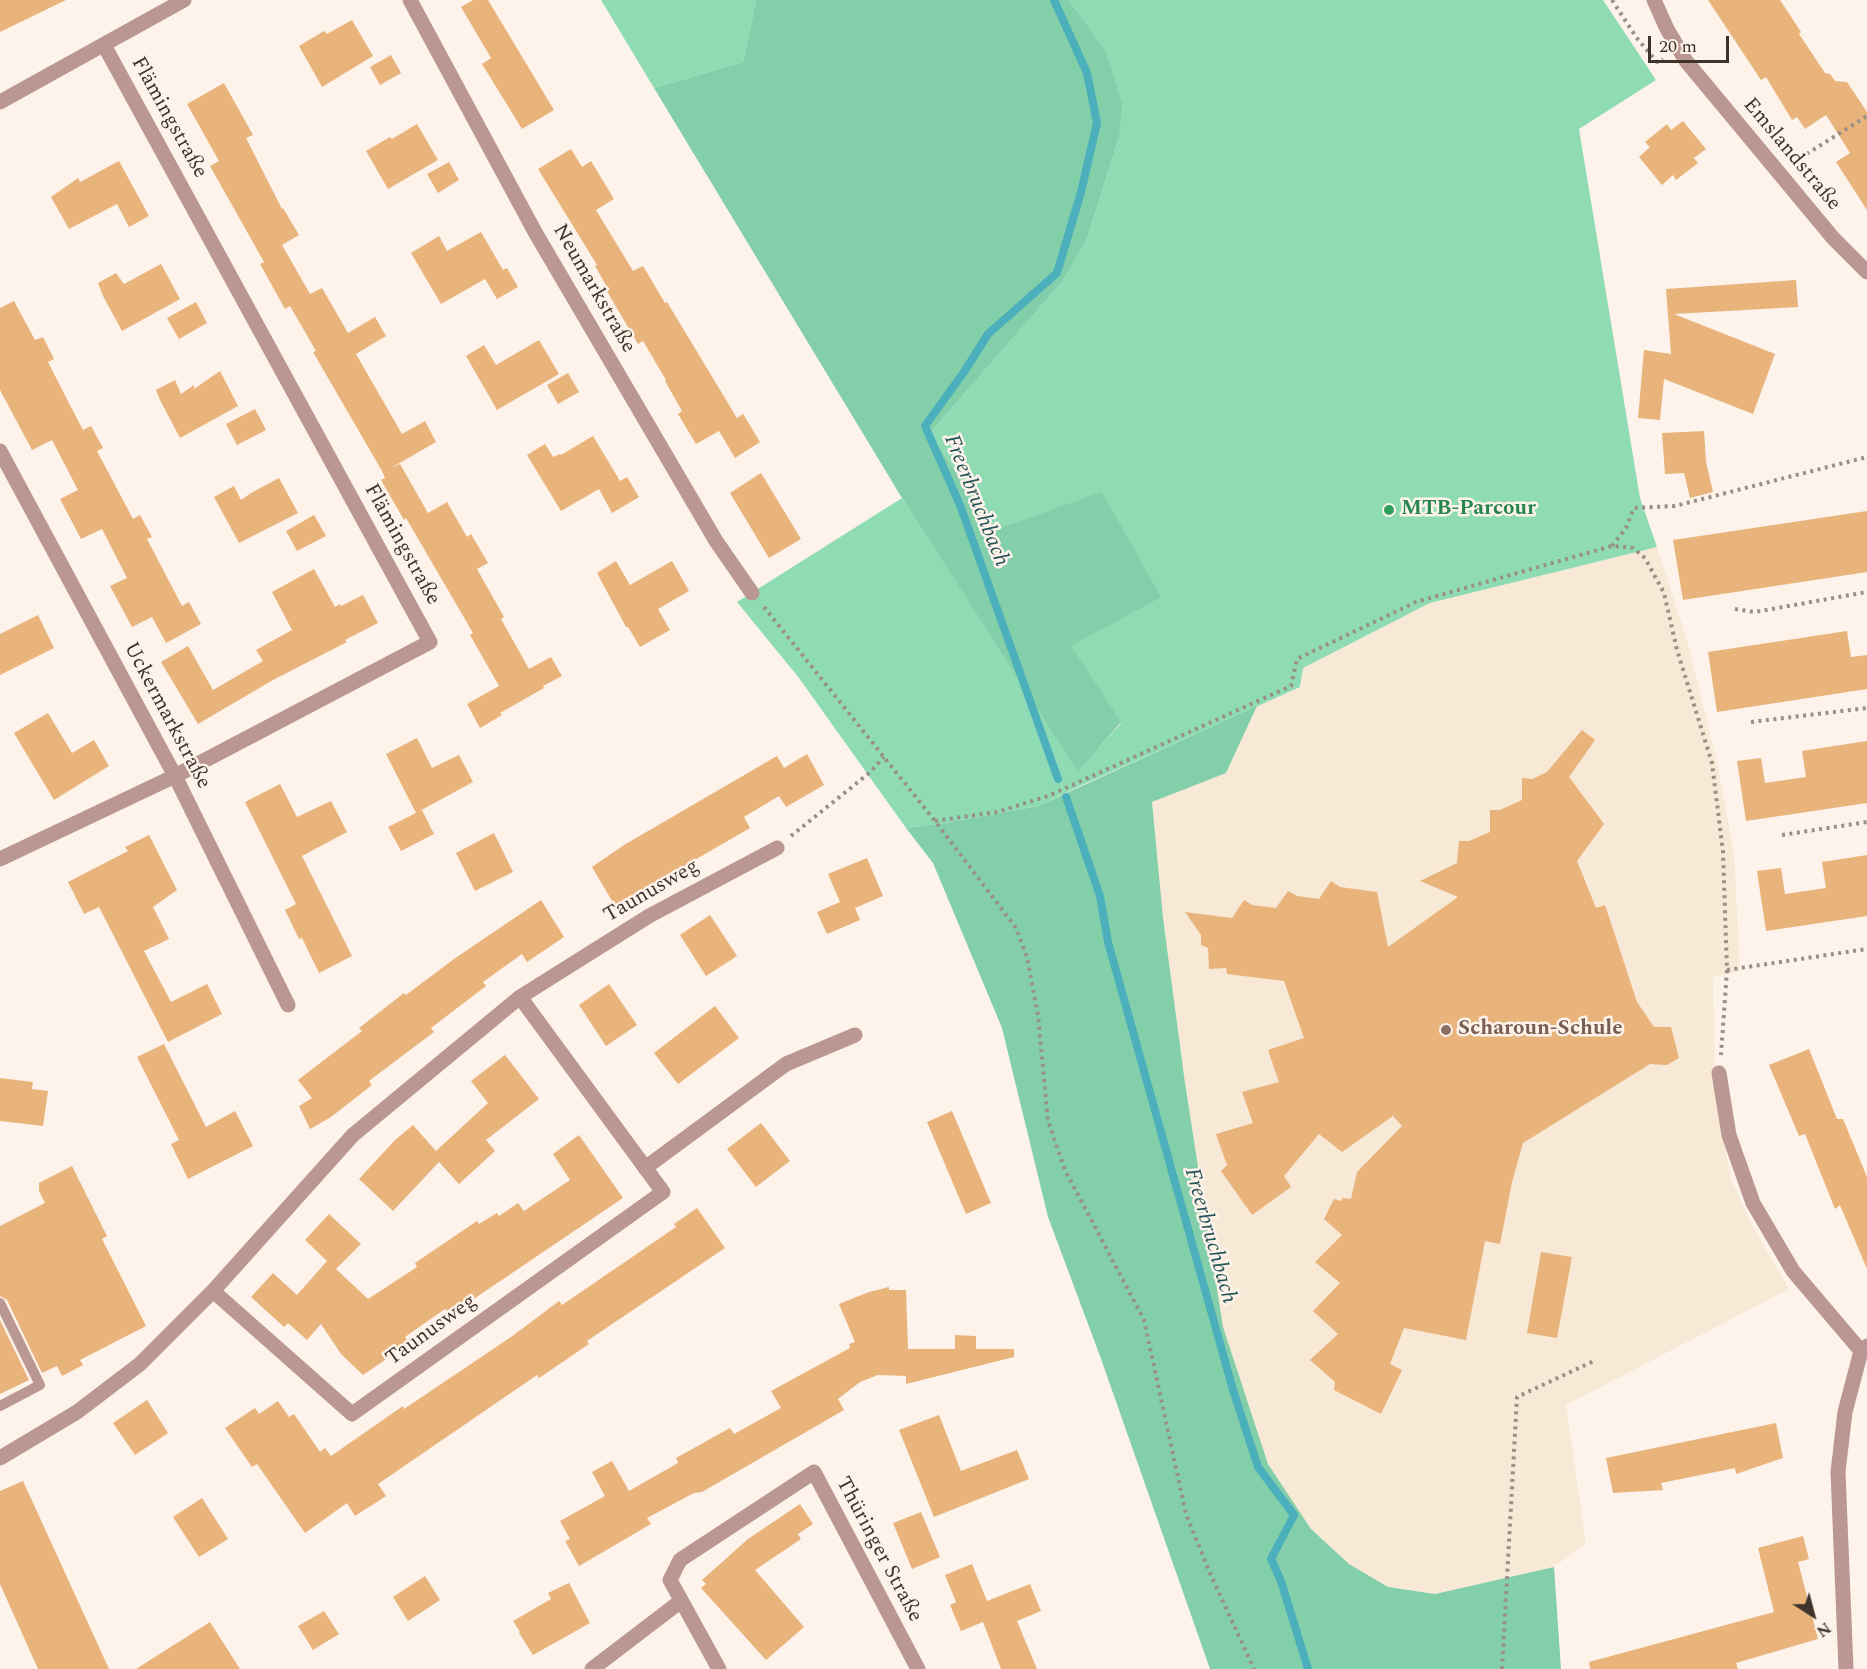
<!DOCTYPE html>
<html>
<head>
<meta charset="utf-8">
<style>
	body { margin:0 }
	#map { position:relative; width:1867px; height:1669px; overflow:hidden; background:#fdf3ea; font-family:Spectral,serif }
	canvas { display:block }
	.north { position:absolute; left:1783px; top:1585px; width:60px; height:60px; -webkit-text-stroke:4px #fdf3ea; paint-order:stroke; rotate:144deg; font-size:16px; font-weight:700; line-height:24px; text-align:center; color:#3e342b }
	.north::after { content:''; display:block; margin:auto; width:21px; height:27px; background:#3e342b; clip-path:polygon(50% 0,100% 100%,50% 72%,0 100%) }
	.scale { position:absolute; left:1648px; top:36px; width:81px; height:27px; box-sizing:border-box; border:3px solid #3e342b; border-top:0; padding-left:8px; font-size:18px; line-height:21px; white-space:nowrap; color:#3e342b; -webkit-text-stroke:4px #fdf3ea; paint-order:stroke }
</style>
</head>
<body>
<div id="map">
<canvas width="1867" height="1669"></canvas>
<div class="north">N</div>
<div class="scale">20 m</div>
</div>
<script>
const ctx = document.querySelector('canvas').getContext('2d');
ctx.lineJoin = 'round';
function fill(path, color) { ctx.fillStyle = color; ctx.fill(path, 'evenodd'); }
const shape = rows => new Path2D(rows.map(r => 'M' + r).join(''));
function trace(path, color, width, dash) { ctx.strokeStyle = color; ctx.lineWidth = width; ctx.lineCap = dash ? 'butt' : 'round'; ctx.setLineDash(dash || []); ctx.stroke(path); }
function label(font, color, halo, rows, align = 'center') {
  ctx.font = font + ' Spectral,serif'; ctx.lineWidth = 5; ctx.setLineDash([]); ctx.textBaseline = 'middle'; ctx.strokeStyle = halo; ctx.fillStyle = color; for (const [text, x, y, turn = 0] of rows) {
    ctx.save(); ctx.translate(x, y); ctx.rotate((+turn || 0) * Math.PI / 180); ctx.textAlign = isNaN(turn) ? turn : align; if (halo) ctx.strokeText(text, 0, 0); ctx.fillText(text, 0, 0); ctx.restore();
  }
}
const education = shape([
	[1657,547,1687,640,1717,762,1734,853,1740,971,1713,977,1715,1089,1731,1179,1751,1223,1789,1289,1566,1405,1586,1543,1554,1567,1435,1594,1387,1587,1349,1564,1311,1529,1268,1464,1223,1327,1185,1083,1163,918,1152,802,1226,773,1257,706,1300,687,1303,668,1430,603]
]);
const green = shape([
	[601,0,756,0,743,62,654,88],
	[1069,0,1603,0,1656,80,1579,129,1640,498,1657,547,1430,603,1303,668,1300,687,1080,786,1038,806,945,823,906,828,799,678,737,602,902,498,1078,771,1121,723,1070,646,1102,493,994,530,930,433,1062,282,1087,239,1119,137,1105,49]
]);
const forest = shape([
	[756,0,1069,0,1105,49,1122,104,1119,137,1087,239,1062,282,930,433,994,530,1102,492,1161,597,1071,646,1121,722,1078,772,902,498,654,88,743,62],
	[1257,706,1226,773,1152,802,1163,918,1185,1083,1223,1327,1268,1464,1311,1529,1349,1564,1388,1587,1435,1594,1554,1567,1561,1669,1210,1669,1100,1356,1048,1217,1002,1028,933,863,906,828,945,823,1038,806]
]);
const stream = shape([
	[1054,0,1087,73,1097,123,1081,192,1057,273,988,334,964,372,925,426,960,505,1058,779],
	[1066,797,1100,896,1108,942,1233,1390,1258,1467,1294,1515,1271,1559,1281,1581,1308,1669]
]);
const building = shape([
	[0,0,66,0,0,32],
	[473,0,488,0,554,110,522,129,482,64,491,58,461,7],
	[1708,0,1780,0,1801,32,1799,34,1825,73,1830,74,1835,81,1847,82,1867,112,1867,210,1836,162,1850,153,1826,115,1805,129,1797,117,1792,120,1766,77,1761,80],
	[352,20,373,56,322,87,299,46,324,31,327,34],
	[391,55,401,73,380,85,370,67],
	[224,83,253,135,246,138,282,209,283,208,299,235,282,245,310,294,322,288,348,333,375,317,386,336,356,354,402,434,425,421,436,442,391,468,400,464,428,513,447,502,467,537,471,534,488,563,477,569,504,617,501,619,529,669,551,657,562,676,543,686,544,688,500,713,502,715,480,728,467,704,499,686,470,635,473,633,406,518,404,520,381,480,385,478,382,471,313,352,316,351,290,306,285,309,260,264,264,262,210,166,219,161,187,104],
	[1683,121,1706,149,1694,158,1698,163,1676,180,1673,175,1662,185,1639,157,1650,147,1645,142,1667,124,1671,130],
	[417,124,438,160,388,189,366,151,390,137,392,139],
	[571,149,582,167,591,161,614,199,596,210,633,271,643,266,665,303,667,302,737,418,743,414,760,442,735,458,719,431,696,444,678,414,682,411,665,381,666,380,643,341,638,344,605,288,607,287,595,266,597,265,538,169],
	[119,161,149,216,129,227,117,204,69,229,51,197,78,178,80,182],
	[449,162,459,180,438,193,427,174],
	[481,232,503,270,507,268,518,287,497,299,485,279,441,304,411,253,439,236,447,251],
	[161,264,180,299,122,331,103,296,98,283,116,273,124,284],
	[1796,280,1798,307,1674,314,1775,354,1753,414,1664,379,1660,420,1638,418,1644,350,1671,354,1666,289],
	[14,301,35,340,43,337,54,359,48,362,72,409,83,430,91,426,103,448,97,451,133,519,140,515,152,537,147,539,182,606,189,602,201,624,166,643,152,617,132,627,110,586,127,578,102,529,81,539,60,499,78,490,52,440,32,450,0,390,0,308],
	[196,302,207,323,179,339,167,318],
	[539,340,559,374,497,410,466,356,484,345,496,365],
	[220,371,238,406,180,438,160,400,156,390,175,380,181,394,194,385,194,389],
	[568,373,579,392,558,404,547,385],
	[255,409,266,430,237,445,226,424],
	[1704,431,1706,462,1713,492,1690,498,1684,473,1665,474,1662,433],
	[593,436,620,481,627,477,639,497,612,513,599,489,561,511,527,455,545,444,553,457,560,454,561,455],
	[761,473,801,539,769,558,730,493],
	[279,478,298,513,239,543,214,497,234,486,241,500,251,493],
	[1867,511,1867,572,1683,600,1673,540],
	[314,515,326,536,297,551,286,531],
	[616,561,630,585,672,561,689,591,658,609,670,630,640,647,628,627,626,627,597,573],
	[314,569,335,607,340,604,341,606,363,595,378,623,345,640,347,642,273,680,198,724,161,662,188,646,213,690,263,661,256,650,292,630,272,592],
	[38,615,54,648,0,675,0,634],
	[1847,631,1851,657,1867,655,1867,689,1717,712,1708,652],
	[48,713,72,753,94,740,109,766,54,800,14,733],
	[1582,730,1595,740,1569,777,1604,824,1577,861,1596,908,1605,905,1637,1002,1654,1027,1671,1027,1679,1058,1667,1065,1650,1064,1523,1143,1512,1182,1500,1244,1485,1241,1466,1340,1404,1328,1390,1364,1402,1370,1381,1414,1334,1390,1335,1382,1310,1360,1338,1334,1313,1311,1340,1283,1315,1262,1342,1235,1324,1219,1334,1199,1342,1201,1342,1198,1351,1199,1357,1172,1402,1126,1393,1116,1342,1152,1319,1134,1284,1176,1291,1187,1252,1215,1221,1171,1227,1165,1216,1134,1253,1123,1242,1092,1279,1082,1268,1050,1304,1038,1284,981,1227,974,1226,968,1209,969,1208,948,1201,945,1201,935,1185,912,1232,918,1244,900,1252,905,1276,908,1288,891,1297,896,1319,899,1331,881,1340,887,1377,892,1388,947,1458,897,1420,881,1457,863,1459,841,1469,841,1490,832,1490,810,1500,810,1522,800,1522,778,1532,779,1547,772],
	[417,738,432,768,459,755,473,782,416,813,386,754],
	[1867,741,1867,803,1746,821,1737,761,1761,758,1765,783,1806,777,1802,751],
	[807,754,824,785,786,807,779,796,744,817,750,828,615,906,592,867,624,845,777,756,784,768],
	[280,784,297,817,331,801,347,832,302,856,352,956,319,973,302,938,299,939,285,910,296,904,245,802],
	[422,810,434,834,401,851,388,827],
	[494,833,513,872,475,891,456,853],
	[149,835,177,890,153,907,169,939,144,951,171,1002,207,984,222,1014,168,1042,99,907,84,914,68,882,128,851,125,847],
	[1867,855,1867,916,1766,931,1757,871,1781,868,1785,894,1826,888,1822,862],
	[867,858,883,896,855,908,860,920,827,934,817,912,840,902,828,874],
	[541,900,564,937,527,962,522,954,483,982,486,986,431,1028,434,1032,369,1081,372,1085,331,1117,310,1129,299,1106,312,1098,298,1080,362,1031,359,1028,404,993,406,995,454,959],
	[710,915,737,956,706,976,680,935],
	[609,984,637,1025,606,1046,579,1005],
	[715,1006,739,1038,678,1084,654,1053],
	[164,1044,206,1127,235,1111,253,1146,188,1179,171,1144,179,1140,137,1057],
	[1809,1049,1837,1119,1843,1119,1867,1177,1867,1269,1840,1205,1835,1209,1805,1134,1799,1136,1769,1065],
	[505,1055,539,1099,486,1140,495,1151,459,1184,439,1162,393,1211,359,1179,395,1140,413,1125,436,1151,488,1103,471,1081],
	[0,1078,33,1082,32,1089,48,1091,43,1126,0,1121],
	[952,1111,991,1203,966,1214,927,1122],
	[761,1123,790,1161,756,1187,727,1149],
	[579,1135,623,1198,450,1315,445,1309,405,1337,410,1343,363,1375,341,1354,321,1324,307,1340,288,1323,284,1327,251,1297,273,1273,297,1295,327,1261,305,1240,329,1214,361,1244,336,1269,368,1299,417,1267,415,1263,477,1221,479,1224,497,1213,499,1216,518,1203,524,1211,570,1180,553,1154],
	[72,1166,107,1236,102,1239,146,1326,80,1360,83,1365,62,1376,57,1366,42,1373,7,1300,0,1296,0,1226,45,1203,39,1191,39,1183],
	[697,1208,725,1248,587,1341,589,1344,539,1378,537,1375,378,1484,386,1496,355,1516,347,1503,305,1533,257,1464,252,1467,225,1428,255,1408,259,1414,278,1401,289,1417,294,1414,320,1452,325,1448,331,1456,403,1406,404,1409,511,1337,559,1301,562,1305,676,1227,674,1224],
	[1541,1252,1572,1257,1557,1338,1527,1333],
	[889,1287,889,1290,906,1290,908,1349,955,1349,955,1335,976,1336,976,1349,1014,1349,1014,1357,906,1384,906,1376,878,1375,860,1382,838,1399,844,1410,702,1492,694,1493,647,1518,651,1524,579,1566,565,1541,570,1539,560,1521,605,1496,592,1472,612,1461,629,1491,678,1463,676,1458,730,1428,734,1434,781,1408,771,1391,850,1348,849,1344,855,1342,839,1304,869,1292],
	[0,1320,29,1380,0,1394],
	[147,1400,168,1433,135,1455,113,1423],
	[939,1415,961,1471,1017,1450,1029,1479,934,1517,899,1430],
	[1776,1423,1783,1458,1736,1474,1735,1468,1661,1483,1663,1490,1613,1493,1606,1458],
	[23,1481,109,1669,38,1669,0,1584,0,1491],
	[202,1498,228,1539,199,1557,173,1517],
	[800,1504,813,1524,798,1534,801,1539,755,1570,804,1627,766,1660,701,1588,706,1584,702,1580,748,1539],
	[921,1512,940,1557,912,1569,893,1523],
	[1803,1536,1809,1559,1798,1562,1818,1639,1736,1663,1738,1669,1590,1669,1589,1662,1774,1612,1758,1548],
	[972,1564,987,1601,1030,1584,1041,1611,1017,1621,1037,1669,1001,1669,983,1622,961,1631,950,1605,956,1602,945,1575],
	[425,1576,440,1600,408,1621,393,1597],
	[569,1583,590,1623,533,1655,519,1633,520,1632,513,1621,551,1599,548,1593],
	[324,1611,339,1634,313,1650,298,1626],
	[210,1622,240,1669,136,1669]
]);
const path = shape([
	[1612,0,1636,37,1657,62,1663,59],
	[1794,162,1867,116],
	[1612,546,1626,528,1634,508,1675,506,1867,457],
	[764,607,935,821,1016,928,1027,957,1038,1015,1048,1121,1065,1170,1144,1320,1186,1514,1209,1571,1254,1669],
	[1735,609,1755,612,1867,592],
	[1751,722,1867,708],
	[935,821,997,812,1048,796,1291,686,1297,659,1416,602,1612,546,1633,548,1645,558,1664,593,1677,650,1712,763,1723,852,1727,970,1721,1055],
	[1782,835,1867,822],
	[791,836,868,774,884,757],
	[1727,970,1867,949],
	[1502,1669,1517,1397,1596,1360]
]);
const lane = shape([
	[0,1303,40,1385,0,1406]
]);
const street = shape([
	[410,0,535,232,716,541,752,593],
	[1654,0,1667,29,1686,61,1833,238,1867,272],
	[0,102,184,0],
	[0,451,175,776,288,1005],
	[0,859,175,776,430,642,104,45],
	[520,997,649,916,777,848],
	[1719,1073,1729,1135,1753,1203,1793,1271,1861,1351],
	[645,1168,786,1064,855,1035],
	[0,1458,77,1412,140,1364,213,1291,353,1135,520,997,663,1192,352,1414,213,1291],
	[592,1669,681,1601],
	[719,1669,670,1580,680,1560,814,1472,918,1669],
	[1846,1669,1838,1472,1845,1412,1861,1351,1867,1346]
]);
const markers = [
	[1389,510,6,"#2e9e5b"],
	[1446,1030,6,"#8d6e63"]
];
const streetNames = [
	["Flämingstraße",168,118,61],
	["Emslandstraße",1791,155,50],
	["Neumarkstraße",593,289,60],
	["Flämingstraße",401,545,61],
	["Uckermarkstraße",166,716,62],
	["Taunusweg",652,892,-30],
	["Taunusweg",432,1331,-36],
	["Thüringer Straße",878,1550,62]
];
const leisureNames = [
	["MTB-Parcour",1401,510]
];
const educationNames = [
	["Scharoun-Schule",1458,1030]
];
const waterNames = [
	["Freerbruchbach",975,501,68],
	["Freerbruchbach",1209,1236,74]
];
fill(education, '#f7e9d6');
fill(green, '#8fdbb4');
fill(forest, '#83cfa9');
trace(stream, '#4bb0bc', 8);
fill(building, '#e9b37c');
trace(path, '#998f86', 4, [3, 4.5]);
trace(lane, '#ba9792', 10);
trace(street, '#ba9792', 15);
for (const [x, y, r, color] of markers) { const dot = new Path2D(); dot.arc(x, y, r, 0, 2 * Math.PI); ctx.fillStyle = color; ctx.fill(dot); trace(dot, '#fdf3ea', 2); }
label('21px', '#3e342b', '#fdf3ea', streetNames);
label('bold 21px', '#27864d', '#fdf3ea', leisureNames, 'left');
label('bold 21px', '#785e54', '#fdf3ea', educationNames, 'left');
label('italic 22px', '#265358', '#fdf3ea', waterNames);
</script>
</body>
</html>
